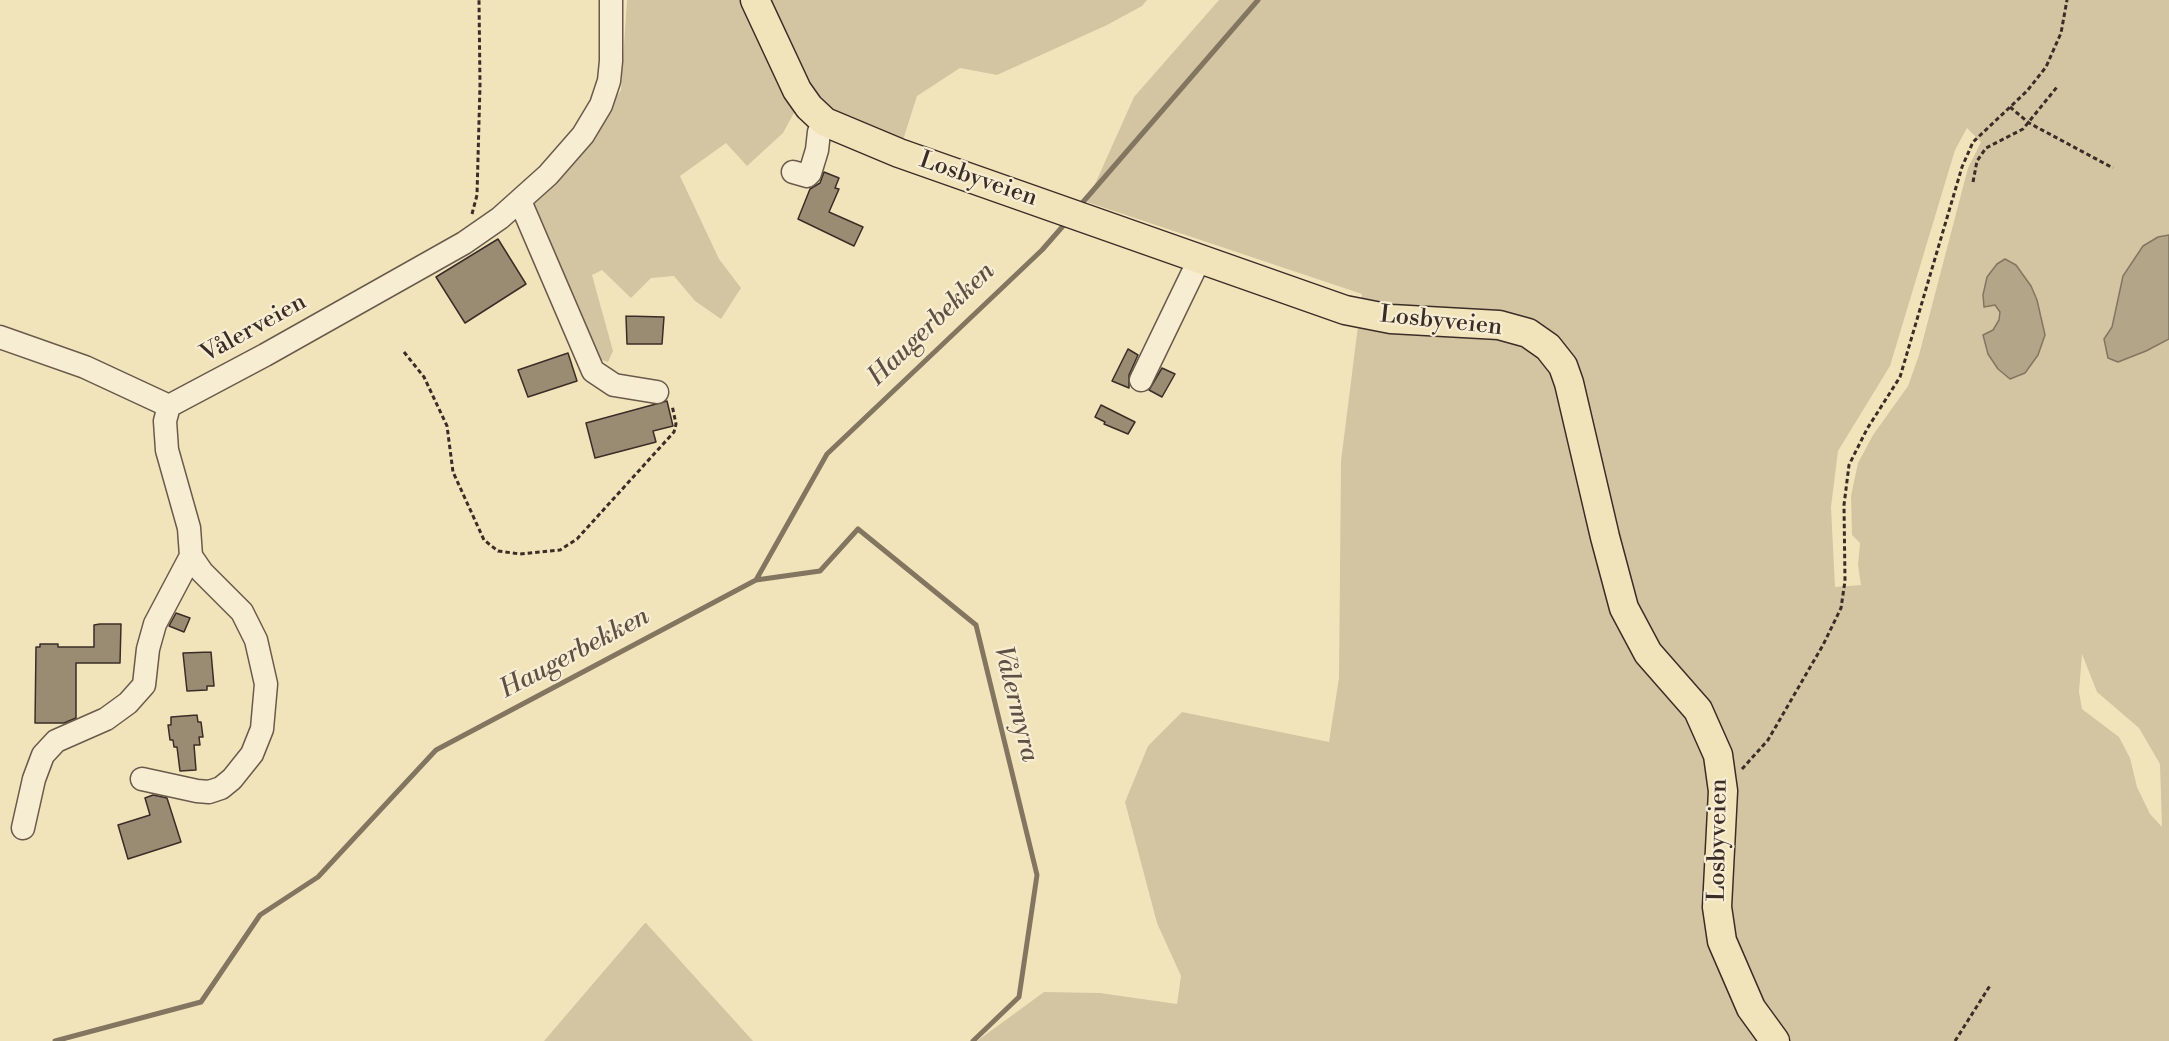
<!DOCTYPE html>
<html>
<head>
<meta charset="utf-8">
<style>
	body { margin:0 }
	canvas { display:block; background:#f2e4ba }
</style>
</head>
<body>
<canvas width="2169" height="1041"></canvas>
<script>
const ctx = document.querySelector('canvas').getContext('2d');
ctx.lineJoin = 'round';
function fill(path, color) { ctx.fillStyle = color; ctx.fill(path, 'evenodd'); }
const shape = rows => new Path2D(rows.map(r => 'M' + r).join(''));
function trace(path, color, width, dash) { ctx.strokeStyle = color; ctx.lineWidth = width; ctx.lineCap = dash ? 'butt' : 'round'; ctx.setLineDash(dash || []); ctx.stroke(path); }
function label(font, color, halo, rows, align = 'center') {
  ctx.font = font + ' "Libre Bodoni",serif'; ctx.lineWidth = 4.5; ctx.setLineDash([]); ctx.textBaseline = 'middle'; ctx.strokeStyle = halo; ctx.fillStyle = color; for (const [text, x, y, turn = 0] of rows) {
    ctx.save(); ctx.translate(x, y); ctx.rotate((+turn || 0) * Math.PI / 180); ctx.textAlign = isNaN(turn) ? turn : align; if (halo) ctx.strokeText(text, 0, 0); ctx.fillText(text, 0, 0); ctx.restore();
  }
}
const green = shape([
	[627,0,1147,0,1142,6,1107,25,997,75,960,68,917,96,903,140,796,109,783,133,747,166,726,143,680,176,719,259,741,288,721,319,695,301,674,276,651,278,631,298,602,270,592,275,613,351,608,362,585,354,526,207,578,154,621,90],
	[1219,0,2169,0,2169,1041,977,1041,1044,992,1100,993,1177,1004,1181,976,1157,923,1125,802,1148,746,1182,712,1329,742,1339,678,1341,461,1362,294,1087,202,1134,97],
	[1967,128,1981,142,1968,168,1919,355,1908,386,1873,435,1858,463,1851,496,1852,535,1860,543,1858,565,1861,585,1835,587,1831,507,1838,451,1890,366,1955,150],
	[2031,286,2042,317,1983,335,1993,330,1999,320,2000,312,1995,305,1989,305],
	[2082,654,2097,692,2139,728,2160,764,2162,827,2150,814,2137,787,2130,758,2119,737,2082,709,2079,692],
	[645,923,646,923,753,1041,544,1041]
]);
const water = shape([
	[2169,235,2169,339,2146,351,2118,362,2108,358,2104,339,2112,327,2123,276,2143,246,2158,237,2169,235],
	[2005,259,2016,265,2031,286,2037,300,2045,335,2038,355,2025,373,2010,379,1998,369,1988,354,1983,335,1993,330,1999,320,2000,312,1995,305,1984,307,1983,295,1987,277,1997,264,2005,259]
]);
const stream = shape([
	[1083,202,1258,0],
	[756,580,820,571,858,529,976,625,1037,875,1019,997,973,1041],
	[55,1041,201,1002,260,915,318,877,436,750,756,580,827,454,1042,250,1063,226]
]);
const building = shape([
	[824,172,839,178,835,188,839,189,829,212,863,227,854,246,798,219,810,189,820,183,824,172],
	[498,239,526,284,465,323,436,277,498,239],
	[626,316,664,317,662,344,627,344,626,316],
	[1128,349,1138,355,1129,375,1129,388,1112,381,1128,349],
	[568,353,577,381,528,397,518,370,568,353],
	[1162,368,1175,374,1162,397,1149,390,1162,368],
	[667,401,673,426,653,431,656,442,595,458,586,423,667,401],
	[1101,405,1135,422,1128,434,1104,424,1105,422,1095,417,1101,405],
	[176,613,190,618,184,632,169,626,176,613],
	[100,624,121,624,120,663,76,663,76,718,64,723,35,723,36,647,40,647,40,644,58,644,58,647,94,647,94,625,100,624],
	[211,652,214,686,207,686,207,690,187,691,183,653,211,652],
	[197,715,198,722,201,722,203,737,199,737,200,745,194,745,196,770,180,771,177,747,174,747,173,740,170,740,168,725,171,725,171,717,197,715],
	[153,795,167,798,181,842,128,859,118,825,150,815,145,798,153,795]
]);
const path = shape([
	[2010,107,2029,123,2113,168],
	[1973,182,1977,161,1986,148,2023,129,2057,87],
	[472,214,477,195,480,85,479,0],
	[404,352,424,377,447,426,453,472,484,540,498,551,520,554,560,550,577,539,674,432,676,424,672,405],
	[1742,769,1768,740,1823,645,1841,608,1845,581,1844,505,1849,465,1867,429,1900,377,1962,167,1973,142,2027,91,2046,67,2061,33,2067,0],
	[1955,1041,1991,984]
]);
const minor = shape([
	[793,172,807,176,810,173,817,150,819,132,825,122],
	[520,201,593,371,614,385,657,392],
	[0,337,85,367,169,406,265,355,464,243,500,218,548,175,583,135,601,105,609,81,611,61,611,0],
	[1141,380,1199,260],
	[142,779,197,791,209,792,221,788,232,779,252,754,262,729,266,684,256,640,242,612,202,572,191,556],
	[23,828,34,779,43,755,56,741,106,719,128,703,144,685,148,649,155,624,191,556,189,528,167,450,165,421,169,406]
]);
const major = shape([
	[755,0,797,90,809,107,825,122,899,153,1345,310,1391,319,1499,325,1528,333,1548,347,1563,366,1569,383,1605,537,1624,608,1648,653,1698,710,1718,755,1723,791,1717,907,1722,941,1751,1008,1775,1041]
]);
const streetNames = [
	["Losbyveien",978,180,19],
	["Losbyveien",1441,322,6],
	["Vålerveien",254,329,-29],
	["Losbyveien",1719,840,-89]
];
const waterNames = [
	["Haugerbekken",932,325,-44],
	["Haugerbekken",575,654,-28],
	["Vålermyra",1015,704,76]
];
fill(green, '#d3c5a1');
fill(water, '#b3a688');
trace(water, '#837661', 1.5);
trace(stream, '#837661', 5);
fill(building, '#9a8c73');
trace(building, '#3a2d27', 1.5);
trace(minor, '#685b4c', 25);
trace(major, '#3a2d27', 31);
trace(path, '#3a2d27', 3, [4.5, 3]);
trace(minor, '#f7edd2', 22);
trace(major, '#f2e4ba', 28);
label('24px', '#3a2d27', '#f7edd2', streetNames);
label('italic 26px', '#5e5144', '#f7edd2', waterNames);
</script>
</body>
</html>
